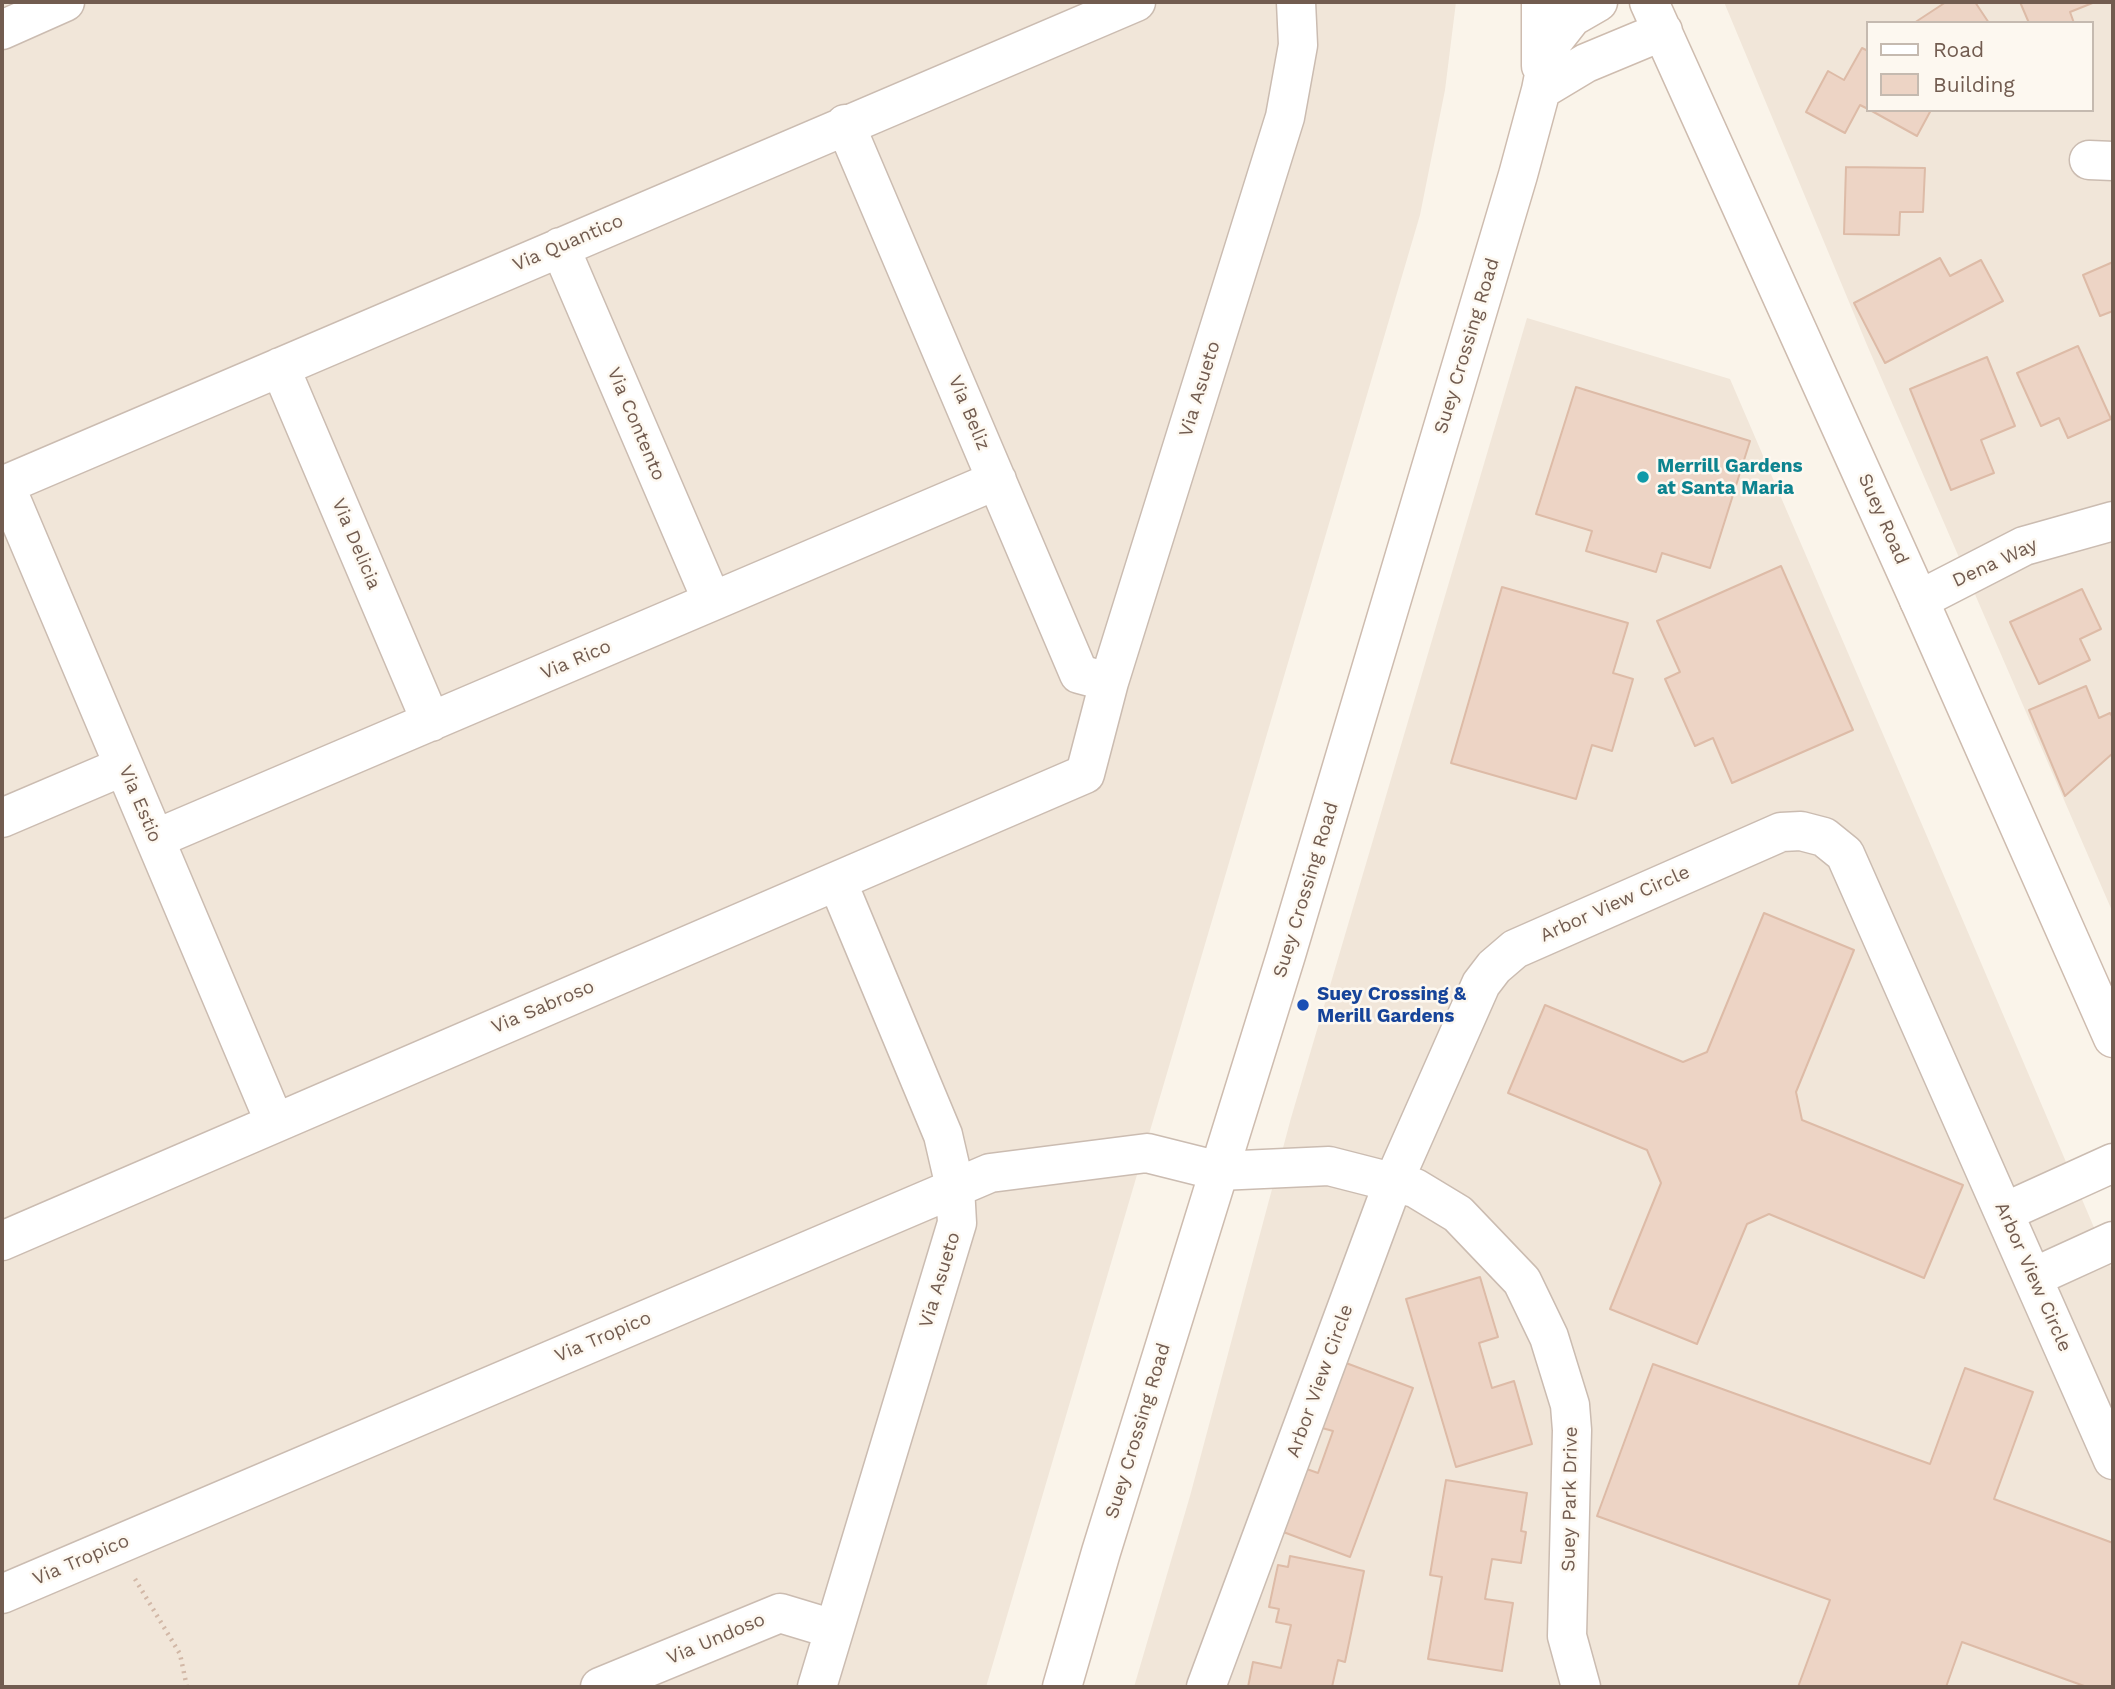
<!DOCTYPE html>
<html>
<head>
<meta charset="utf-8">
<style>
	body { margin:0 }
	#map { position:relative; width:2115px; height:1689px; overflow:hidden; background:#faf4ea; font-family:"Work Sans",sans-serif }
	canvas { display:block }
	.frame { position:absolute; inset:0; border:4px solid #725c50; pointer-events:none }
	.legend { position:absolute; left:1866px; top:21px; width:228px; height:91px; box-sizing:border-box; background:#fdf8f0; border:2px solid #c5bab0; margin:0; padding:9px 12px; list-style:none; font-size:21px; color:#725c50 }
	.legend li { display:flex; align-items:center; gap:14px; height:35px }
	.legend b { width:35px; border:2px solid #c5bab0 }
</style>
</head>
<body>
<div id="map">
<canvas width="2115" height="1689"></canvas>
<div class="frame"></div>
<ul class="legend">
<li><b style="height:9px;background:#fff"></b>Road</li>
<li><b style="height:19px;background:#edd4c5"></b>Building</li>
</ul>
</div>
<script>
const ctx = document.querySelector('canvas').getContext('2d');
ctx.lineJoin = 'round';
function fill(path, color) { ctx.fillStyle = color; ctx.fill(path, 'evenodd'); }
const shape = rows => new Path2D(rows.map(r => 'M' + r).join(''));
function trace(path, color, width, dash) { ctx.strokeStyle = color; ctx.lineWidth = width; ctx.lineCap = dash ? 'butt' : 'round'; ctx.setLineDash(dash || []); ctx.stroke(path); }
function label(font, color, halo, rows, align = 'center') {
  ctx.font = font + ' "Work Sans",sans-serif'; ctx.lineWidth = 5; ctx.setLineDash([]); ctx.textBaseline = 'middle'; ctx.strokeStyle = halo; ctx.fillStyle = color; for (const [text, x, y, turn = 0] of rows) {
    ctx.save(); ctx.translate(x, y); ctx.rotate((+turn || 0) * Math.PI / 180); ctx.textAlign = isNaN(turn) ? turn : align; if (halo) ctx.strokeText(text, 0, 0); ctx.fillText(text, 0, 0); ctx.restore();
  }
}
const residential = shape([
	[2,2,1456,2,1445,90,1420,215,986,1687,2,1687],
	[1724,2,2113,2,2113,913,1867,345],
	[1868,23,2092,23,2092,110,1868,110],
	[1527,318,1730,379,1926,834,2113,1272,2113,1687,1134,1687,1190,1496,1291,1118]
]);
const building = shape([
	[1946,2,1975,2,1989,23,1914,23,1946,2],
	[2020,2,2095,2,2070,12,2074,23,2029,23,2020,2],
	[1862,48,1868,51,1868,109,1860,105,1845,133,1806,112,1828,71,1844,80,1862,48],
	[1870,110,1931,110,1917,136,1870,110],
	[1846,167,1925,168,1923,212,1900,212,1899,235,1844,234,1846,167],
	[1940,258,1950,276,1981,260,2003,301,1885,363,1854,303,1940,258],
	[2113,262,2113,311,2100,316,2083,275,2113,262],
	[2078,346,2111,419,2068,438,2059,418,2041,426,2017,373,2078,346],
	[1987,357,2015,426,1981,440,1994,473,1951,490,1910,389,1987,357],
	[1576,387,1750,441,1710,568,1662,553,1656,572,1586,551,1592,531,1536,514,1576,387],
	[1781,566,1853,730,1732,783,1713,738,1695,746,1665,679,1680,672,1657,621,1781,566],
	[1502,587,1628,623,1613,673,1633,679,1612,751,1592,745,1576,799,1451,763,1502,587],
	[2082,589,2101,629,2080,639,2090,660,2039,684,2010,622,2082,589],
	[2086,686,2099,718,2110,713,2113,718,2113,753,2065,796,2029,710,2086,686],
	[1764,913,1854,950,1796,1092,1802,1120,1963,1185,1924,1278,1769,1214,1747,1224,1697,1344,1610,1309,1661,1183,1647,1150,1508,1093,1545,1005,1683,1062,1707,1052,1764,913],
	[1480,1277,1498,1337,1479,1343,1492,1388,1514,1381,1532,1444,1456,1467,1406,1299,1480,1277],
	[1346,1363,1413,1388,1350,1557,1278,1530,1301,1467,1318,1473,1333,1431,1322,1428,1346,1363],
	[1653,1364,1930,1464,1965,1368,2033,1392,1994,1499,2113,1543,2113,1687,2087,1687,1962,1642,1946,1687,1798,1687,1830,1600,1597,1516,1653,1364],
	[1446,1480,1527,1493,1521,1531,1526,1532,1521,1563,1492,1559,1485,1599,1513,1603,1502,1671,1428,1659,1442,1577,1430,1575,1446,1480],
	[1290,1556,1364,1571,1345,1662,1338,1660,1332,1687,1248,1687,1253,1662,1281,1668,1291,1625,1276,1622,1279,1609,1269,1607,1278,1565,1288,1567,1290,1556]
]);
const path = shape([
	[135,1579,180,1654,187,1687]
]);
const street = shape([
	[2,30,65,2],
	[845,124,1079,674,1109,682],
	[2089,160,2113,161],
	[560,247,712,601],
	[280,367,431,722],
	[5,485,275,1123],
	[2,486,1136,2],
	[1919,600,2024,546,2113,521],
	[2,818,124,766],
	[155,839,997,480],
	[2005,1212,2113,1163],
	[2,1241,1085,774,1109,682,1285,117,1298,45,1296,2],
	[2034,1277,2113,1241],
	[2,1594,990,1173,1147,1153,1219,1171,1329,1166,1415,1188,1458,1214,1522,1281,1549,1337,1570,1405,1572,1430,1567,1636,1581,1687],
	[600,1687,780,1613,833,1629],
	[817,1687,957,1223,955,1187,943,1135,837,881],
	[1206,1687,1393,1183,1481,984,1494,967,1515,949,1781,832,1801,831,1824,837,1845,854,2113,1460]
]);
const secondary = shape([
	[1541,2,1541,66],
	[1649,2,1919,600,2113,1038],
	[1541,90,1586,63,1663,31],
	[1062,1687,1101,1552,1286,955,1518,175,1541,90,1550,45,1572,17,1598,2]
]);
const markers = [
	[1643,477,7,"#0f9aa8"],
	[1303,1005,7,"#1a4fb4"]
];
const streetNames = [
	["Via Quantico",568,243,-23],
	["Suey Crossing Road",1467,346,-73],
	["Via Asueto",1200,389,-73],
	["Via Beliz",969,413,67],
	["Via Contento",636,424,67],
	["Suey Road",1883,519,66],
	["Via Delicia",356,544,67],
	["Dena Way",1995,563,-25],
	["Via Rico",576,660,-23],
	["Via Estio",140,804,67],
	["Suey Crossing Road",1306,890,-73],
	["Arbor View Circle",1615,904,-24],
	["Via Sabroso",543,1007,-23],
	["Arbor View Circle",2033,1277,66],
	["Via Asueto",940,1280,-73],
	["Via Tropico",603,1337,-23],
	["Arbor View Circle",1320,1381,-70],
	["Suey Crossing Road",1138,1431,-73],
	["Suey Park Drive",1570,1499,-89],
	["Via Tropico",81,1560,-23],
	["Via Undoso",716,1639,-23]
];
const cultureNames = [
	["Merrill Gardens",1657,466],
	["at Santa Maria",1657,488]
];
const transitNames = [
	["Suey Crossing &",1317,994],
	["Merill Gardens",1317,1016]
];
fill(residential, '#f1e6d9');
fill(building, '#edd4c5');
trace(building, '#ddbba7', 2);
trace(street, '#cbbcb1', 41);
trace(secondary, '#cebcaf', 41);
trace(path, '#d2b8a7', 4.5, [2, 5]);
trace(street, '#fff', 38);
trace(secondary, '#fff', 38);
for (const [x, y, r, color] of markers) { const dot = new Path2D(); dot.arc(x, y, r, 0, 2 * Math.PI); ctx.fillStyle = color; ctx.fill(dot); trace(dot, '#fdf8f0', 2.5); }
label('19px', '#725c50', '#fdf8f0', streetNames);
label('bold 19px', '#0d838f', '#fdf8f0', cultureNames, 'left');
label('bold 19px', '#164399', '#fdf8f0', transitNames, 'left');
</script>
</body>
</html>
